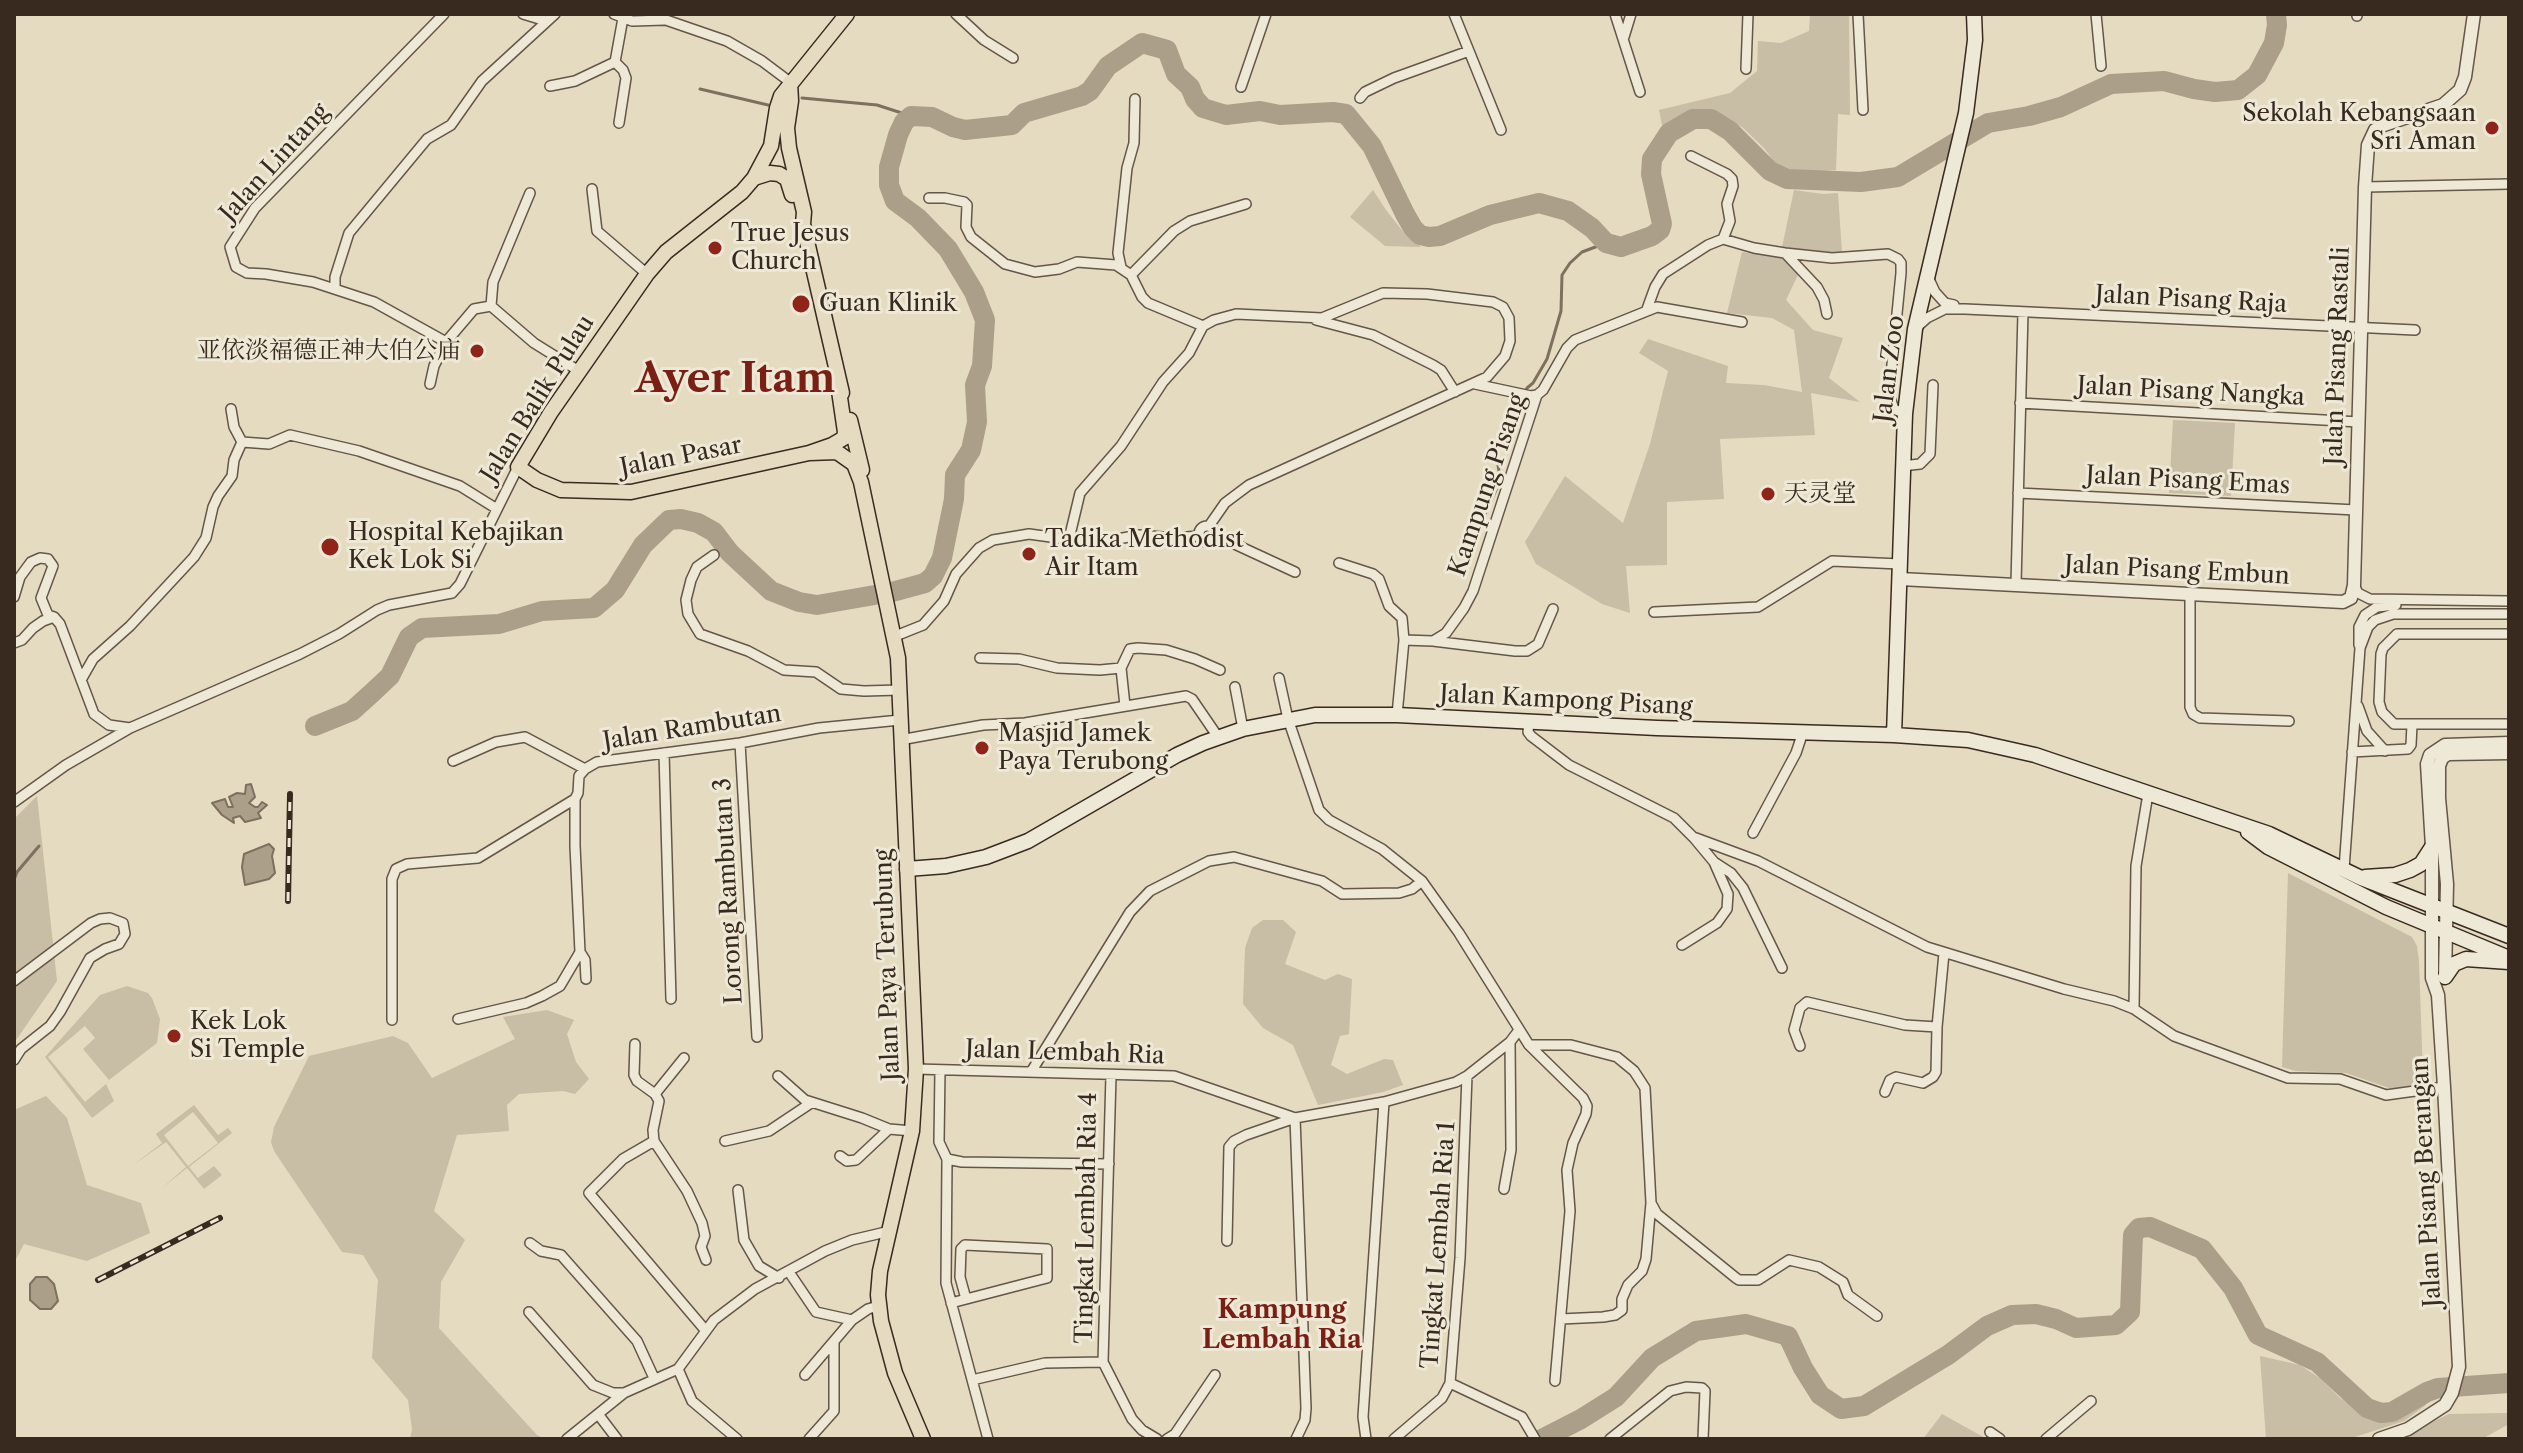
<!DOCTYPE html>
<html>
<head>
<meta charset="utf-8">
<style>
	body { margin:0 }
	#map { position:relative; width:2523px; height:1453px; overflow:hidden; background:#e5dbc1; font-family:"Libre Caslon Text",serif }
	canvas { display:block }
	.frame { position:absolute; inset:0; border:16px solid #392a1f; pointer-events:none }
</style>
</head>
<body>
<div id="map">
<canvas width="2523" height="1453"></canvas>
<div class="frame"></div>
</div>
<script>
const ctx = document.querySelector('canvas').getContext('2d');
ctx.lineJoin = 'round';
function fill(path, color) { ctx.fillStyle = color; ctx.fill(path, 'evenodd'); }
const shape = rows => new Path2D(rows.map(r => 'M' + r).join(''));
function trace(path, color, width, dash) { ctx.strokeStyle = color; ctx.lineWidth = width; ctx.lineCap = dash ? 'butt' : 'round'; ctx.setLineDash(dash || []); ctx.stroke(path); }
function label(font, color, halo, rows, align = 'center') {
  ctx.font = font + ' "Libre Caslon Text","Noto Serif SC",serif'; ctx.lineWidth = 6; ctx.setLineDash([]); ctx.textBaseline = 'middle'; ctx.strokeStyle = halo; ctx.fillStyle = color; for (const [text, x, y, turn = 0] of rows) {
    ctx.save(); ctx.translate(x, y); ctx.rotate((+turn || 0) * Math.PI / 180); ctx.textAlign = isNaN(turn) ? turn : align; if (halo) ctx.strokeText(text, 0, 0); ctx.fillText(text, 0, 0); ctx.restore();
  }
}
const green = shape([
	[1810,14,1849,14,1850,115,1838,114,1836,170,1791,173,1781,171,1764,148,1742,127,1715,115,1701,112,1682,117,1663,130,1659,110,1730,93,1757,71,1758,41,1781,43,1809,31],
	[1373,190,1386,210,1405,234,1421,247,1385,246,1350,217],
	[1794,190,1823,194,1838,193,1842,253,1803,251,1797,277,1786,300,1813,330,1843,338,1829,378,1860,402,1811,393,1815,435,1720,439,1724,499,1667,502,1667,565,1626,566,1630,613,1602,604,1536,564,1525,542,1565,476,1623,523,1650,444,1668,371,1639,353,1648,339,1728,366,1726,383,1764,385,1802,392,1794,330,1772,318,1727,313,1742,252,1780,257],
	[2173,420,2235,423,2231,496,2169,493],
	[37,796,57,981,14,1043,14,819],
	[2288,873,2412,937,2417,946,2419,961,2423,1077,2420,1084,2392,1089,2346,1073,2296,1071,2282,1067],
	[1263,920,1283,920,1296,932,1285,964,1325,980,1338,974,1352,979,1349,1034,1340,1036,1331,1065,1347,1074,1384,1059,1393,1060,1403,1085,1383,1092,1318,1105,1293,1045,1263,1028,1243,1004,1245,948,1252,928],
	[127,986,148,993,152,998,160,1019,157,1043,109,1080,83,1049,95,1038,85,1026,48,1057,85,1102,106,1084,114,1101,92,1118,45,1057,100,995],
	[547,1010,574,1020,567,1034,576,1062,589,1079,575,1094,563,1091,519,1094,507,1105,509,1131,457,1135,434,1211,465,1240,441,1282,439,1328,537,1435,545,1439,410,1439,412,1429,408,1400,372,1358,378,1280,363,1255,342,1252,274,1151,271,1142,274,1127,309,1056,393,1036,408,1043,432,1078,515,1039,503,1017],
	[46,1096,67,1118,87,1185,141,1203,150,1233,87,1261,24,1244,14,1263,14,1110],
	[194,1105,218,1135,228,1128,232,1133,189,1167,198,1178,214,1166,222,1175,204,1189,187,1168,162,1188,186,1167,166,1142,133,1165,162,1143,156,1134],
	[193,1112,218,1143,188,1166,164,1135],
	[2260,1356,2300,1365,2321,1379,2340,1398,2374,1419,2384,1420,2405,1410,2429,1394,2426,1405,2404,1421,2355,1437,2266,1439],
	[2509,1413,2509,1424,2482,1439,2396,1439,2449,1414],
	[1942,1414,1987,1439,1923,1439]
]);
const water = shape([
	[251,784,255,797,249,803,255,807,258,807,262,802,267,805,258,813,261,818,245,822,240,816,233,818,234,823,222,815,212,803,225,799,228,807,233,807,229,797,237,793,245,794,246,785,251,784],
	[269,844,274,849,272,856,275,873,269,879,245,885,242,867,244,854,269,844],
	[36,1277,47,1277,54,1284,58,1301,51,1309,40,1309,30,1300,30,1284,36,1277]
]);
const stream = shape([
	[700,89,768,105],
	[802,98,877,105,911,116],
	[1462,538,1475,522,1484,516,1496,490,1499,471,1496,453,1509,432,1527,388,1533,383,1547,359,1561,311,1562,275,1570,263,1582,252,1606,243],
	[14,880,17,872,39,846]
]);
const river = shape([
	[315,726,352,711,373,692,390,676,409,637,422,628,499,624,542,611,594,608,615,590,643,545,669,520,681,519,698,523,714,532,730,553,771,591,799,602,817,605,892,592,925,583,933,576,942,558,954,499,955,475,971,450,977,422,975,385,982,366,985,320,974,292,948,249,918,218,895,201,889,185,889,167,898,135,904,122,911,116,932,117,953,127,965,130,1012,125,1024,113,1082,96,1090,91,1108,66,1142,43,1167,50,1176,74,1190,87,1195,99,1203,108,1226,115,1260,111,1280,115,1333,112,1346,114,1372,146,1405,214,1413,228,1420,235,1429,237,1440,236,1490,215,1539,203,1568,211,1592,228,1606,243,1621,247,1652,236,1660,230,1662,224,1651,174,1652,159,1669,133,1693,119,1711,119,1730,131,1770,171,1787,179,1861,182,1898,177,1988,123,2029,116,2061,107,2111,84,2164,81,2194,89,2215,92,2238,90,2257,75,2274,43,2277,25,2276,14],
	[1542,1439,1581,1419,1616,1397,1652,1358,1696,1331,1746,1324,1788,1336,1803,1368,1820,1395,1841,1409,1864,1406,1948,1355,1987,1326,2012,1315,2036,1314,2056,1319,2076,1328,2116,1325,2130,1312,2133,1235,2139,1228,2150,1227,2202,1249,2233,1288,2258,1335,2317,1362,2367,1408,2381,1413,2392,1412,2427,1392,2438,1388,2509,1383]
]);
const minor = shape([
	[444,14,255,208,230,247,236,267,247,273,266,274,313,282,374,302,446,342],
	[523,14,546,21],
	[614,14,632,21,665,20],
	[658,14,666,20,727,41,762,61,790,82],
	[956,14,984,40,1013,58],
	[1454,14,1501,130],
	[1615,14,1640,92],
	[1858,14,1863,110],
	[2096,14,2101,66],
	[2357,16,2357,14],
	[1624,37,1631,14],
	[1746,69,1748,14],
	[550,86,575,81,615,62],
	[1241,87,1266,14],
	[1360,98,1365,92,1394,78,1469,51],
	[619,123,626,78,623,70,615,62,623,18],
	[1691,156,1727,174,1732,179,1733,186,1727,204,1730,221,1723,239,1754,248,1785,253,1832,258,1888,254,1898,259,1901,263,1901,273,1889,395,1894,409,1905,414],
	[2365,187,2509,184],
	[592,189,597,231,647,274],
	[929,198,945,198,964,202,967,205,966,227,971,237,1005,264,1035,272,1059,269,1077,262,1116,265,1131,275,1142,297,1148,303,1203,326],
	[1785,253,1817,287,1824,300,1827,314],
	[1121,267,1118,253,1127,168,1134,143,1135,99],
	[1131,275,1174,231,1190,221,1246,204],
	[1928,277,1935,292,1945,303,1954,305],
	[335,288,335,277,349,233,427,139,451,125,482,81,555,14],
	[491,306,493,282,530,193],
	[1647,309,1655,287,1663,274,1708,245,1723,239],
	[1316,320,1373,335,1433,365,1441,370,1455,392],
	[1917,327,1927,318,1945,309,1965,309,2415,330],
	[430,384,434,366,446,342,474,309,491,306,534,343,579,371],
	[1475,384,1531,396,1537,395],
	[2020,403,2359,422],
	[231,409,234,427,242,442,269,444,290,435,359,451,460,486,497,509],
	[1902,466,1920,464,1930,454,1933,385],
	[2018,493,2356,510],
	'1199 534a8 8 0 1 1 16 0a8 8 0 1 1-16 0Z',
	[1215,535,1295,572],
	[1069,539,1080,493,1121,446,1163,382,1189,353,1203,326,1214,320,1236,314,1322,318,1383,293,1427,294,1493,302,1503,307,1509,318,1510,341,1505,356,1487,377,1249,485,1225,503,1209,526],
	[714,555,697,567,691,580,686,600,688,614,700,634,748,651,784,670,816,672,841,689,864,691,900,690],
	[1339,563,1373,574,1379,579,1389,606,1402,618,1404,640,1397,715],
	[2016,584,2023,312],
	[2354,585,2358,593,2370,599,2509,601],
	[2190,594,2190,707,2193,714,2200,718,2289,721],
	[14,597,20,577,31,562,40,558,48,559,53,566,41,598,48,615,54,617,60,624,94,714,109,725,130,728],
	[1654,612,1758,607,1832,561,1900,564],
	[2509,634,2397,634,2383,648,2381,654,2379,702,2382,712,2394,724,2509,724],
	[893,637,923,625,944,601,956,574,979,548,993,540,1029,534,1080,541,1107,541,1139,535,1174,538,1199,536],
	[1404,640,1433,641,1446,633,1464,608,1473,591,1537,395,1543,390,1567,348,1575,340,1657,307,1742,322],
	[1433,641,1515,651,1527,651,1538,644,1553,609],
	[14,643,22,640,33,628,43,621,54,617],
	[2359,645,2359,627,2365,615,2377,607,2396,605],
	[980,658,1019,659,1057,668,1100,670,1121,668,1130,649,1138,648,1166,650,1195,659,1220,670],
	[1121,668,1125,706],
	[1279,678,1288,719,1319,810,1329,820,1382,849,1422,881,1459,933,1529,1045,1583,1098,1587,1106,1586,1114,1573,1143,1567,1170,1570,1211,1555,1381],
	[81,680,93,659,130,626,194,557,206,538,213,507,218,496,232,476,234,460,242,442],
	[1235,687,1243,729],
	[2358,706,2367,731,2385,751],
	[1529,722,1528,732,1531,736,1569,765,1674,818,1693,837,1758,861,1927,947,2064,989,2114,1001,2134,1009,2174,1036,2288,1078,2340,1079,2386,1095,2444,1087],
	[900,740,983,725,1025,723,1186,696,1192,699,1218,737],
	[740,743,757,1037],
	[2352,752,2408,749,2411,745,2412,725],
	[664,753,671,999],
	[453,761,496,742,525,737,585,769],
	[14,802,66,765,130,728,300,654,339,634,377,610,389,605,452,593,460,584,518,467],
	[1753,833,1796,753,1803,732],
	[1694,838,1714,862,1731,873,1743,888,1782,968],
	[2344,869,2360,648,2368,627,2375,620,2393,614,2509,614],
	[1682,945,1717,923,1727,909,1728,894,1714,862],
	[586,979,585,960,580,952,575,846,575,799,578,793,579,776,585,769,597,762,740,743,819,728,900,720],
	[14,981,91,923,100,919,110,918,123,923,125,934,119,944,105,949,90,958,60,1012,50,1026,21,1049,14,1060],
	[2134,1009,2136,866,2148,794],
	[458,1019,526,1003,542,996,560,986,580,952],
	[392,1020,392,879,396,869,407,864,478,858,575,799],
	[635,1044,634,1075,637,1081,655,1094,659,1101,653,1130,654,1141,687,1191,702,1223,705,1236,701,1247,706,1260],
	[1529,1045,1571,1045,1617,1057,1634,1071,1645,1088,1651,1203,1657,1214,1736,1278,1739,1280,1758,1280,1789,1260,1819,1267,1843,1282,1848,1295,1877,1316],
	[1800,1046,1794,1030,1800,1008,1807,1002,1905,1025,1937,1027],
	[916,1069,1174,1076,1295,1118,1384,1102,1456,1082,1467,1076,1510,1042,1519,1030],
	[940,1070,939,1142,947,1159,946,1283,988,1439],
	[1031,1072,1130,912,1150,891,1209,861,1234,857,1322,881,1342,894,1399,893,1412,889,1422,881],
	[1111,1075,1103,1362,1132,1419,1142,1430,1157,1439],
	[778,1076,805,1100,862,1118,889,1129],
	[1885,1092,1890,1080,1896,1077,1923,1083,1933,1077,1936,1072,1937,1027,1944,953],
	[655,1094,684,1058],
	[654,1141,623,1159,589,1193,706,1331],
	[725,1141,769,1131,811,1103],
	[840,1156,847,1161,856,1160,889,1129,912,1131],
	[947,1159,962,1162,1109,1164],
	[1504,1189,1511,1150,1510,1042],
	[738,1190,744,1240,759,1266,779,1278],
	[1227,1241,1229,1147,1234,1141,1246,1135,1295,1118,1306,1408,1305,1420,1296,1439],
	[530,1243,541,1251,561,1255,637,1341,654,1378],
	[789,1272,816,1312,852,1320],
	[951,1303,1047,1278,1047,1249,965,1245,961,1249,960,1277,966,1299],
	[529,1312,593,1385,613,1393,624,1393],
	[1561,1319,1603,1317,1615,1315,1622,1310,1622,1299,1628,1285,1642,1271,1646,1259,1651,1203],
	[678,1369,692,1401,737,1439],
	[805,1375,852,1320,868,1309,878,1306],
	[972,1380,1045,1363,1103,1362],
	[1450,1383,1522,1417,1535,1439],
	[598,1414,617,1439],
	[1990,1432,2000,1439],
	[567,1439,624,1393,678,1369,714,1320,755,1289,825,1251,852,1240,890,1231],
	[809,1439,834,1411,834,1342],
	[1167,1439,1175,1434,1215,1375],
	[1366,1439,1363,1417,1384,1102],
	[1394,1439,1442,1398,1450,1383,1460,1258,1467,1076],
	[1610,1439,1670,1391,1686,1387,1702,1388,1705,1391,1703,1439],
	[2046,1439,2091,1401]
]);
const tertiary = shape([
	[1900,579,2343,602,2351,598,2354,585,2365,187,2368,145,2375,130,2381,126,2443,105,2460,90,2465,77,2474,14],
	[2445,977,2447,884,2439,798,2439,766,2442,758,2448,754,2509,753],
	[2379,1439,2408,1429,2445,1405,2452,1393,2459,1367,2444,1087,2438,995,2432,978,2432,847,2427,764,2430,755,2445,745,2509,743]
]);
const secondary = shape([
	[1894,735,1905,414,1915,329,1966,113,1975,40,1974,14],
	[2248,832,2268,847,2386,907,2509,958],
	[907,869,946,866,986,857,1028,841,1177,755,1203,743,1243,729,1315,715,1397,715,1657,728,1894,735,1968,740,2035,755,2269,834,2361,878,2509,936],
	[2365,877,2395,875,2410,870,2421,864,2432,847],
	[2445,977,2454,964,2466,959,2509,962]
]);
const primary = shape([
	[790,82,791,101,787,128,789,148,804,212,803,224,842,393],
	[754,178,770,173,779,174,787,179,792,195],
	[838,384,845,432,844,438,832,445,809,453,631,492,561,490,537,480,518,467,551,412,647,274,666,252,742,192,754,178,771,146,777,108,781,96,847,14],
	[850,420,862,470],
	[809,453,837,452,854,464,861,482,898,658,916,1069,912,1131,880,1271,878,1295,881,1321,895,1373,923,1439]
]);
const rail = shape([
	[288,901,290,794],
	[98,1280,220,1218]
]);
const markers = [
	[2492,128,8,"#8f2418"],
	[715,248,8,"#8f2418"],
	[801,304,10,"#8f2418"],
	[477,351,8,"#8f2418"],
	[1768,494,8,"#8f2418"],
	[330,547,10,"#8f2418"],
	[1029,554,8,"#8f2418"],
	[982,748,8,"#8f2418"],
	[174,1036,8,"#8f2418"]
];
const poiNames = [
	["Sekolah Kebangsaan",2476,114,"right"],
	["Sri Aman",2476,142,"right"],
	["True Jesus",731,234],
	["Church",731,262],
	["Guan Klinik",819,304],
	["亚依淡福德正神大伯公庙",461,351,"right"],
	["天灵堂",1784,494],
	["Hospital Kebajikan",348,533],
	["Kek Lok Si",348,561],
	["Tadika Methodist",1045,540],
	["Air Itam",1045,568],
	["Masjid Jamek",998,734],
	["Paya Terubong",998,762],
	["Kek Lok",190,1022],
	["Si Temple",190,1050]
];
const streetNames = [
	["Jalan Lintang",275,163,-48],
	["Jalan Pisang Raja",2191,300,3],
	["Jalan Pisang Rastali",2338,356,-88],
	["Jalan Zoo",1890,369,-83],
	["Jalan Pisang Nangka",2191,392,3],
	["Jalan Balik Pulau",538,399,-58],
	["Jalan Pasar",681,457,-11],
	["Jalan Pisang Emas",2188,481,3],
	["Kampung Pisang",1488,485,-71],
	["Jalan Pisang Embun",2177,571,3],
	["Jalan Kampong Pisang",1566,701,3],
	["Jalan Rambutan",692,728,-9],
	["Lorong Rambutan 3",729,891,-93],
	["Jalan Paya Terubung",888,965,-92],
	["Jalan Lembah Ria",1065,1053,2],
	["Jalan Pisang Berangan",2427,1182,-93],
	["Tingkat Lembah Ria 4",1087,1218,-89],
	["Tingkat Lembah Ria 1",1439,1245,-86]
];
const neighbourhoodNames = [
	["Kampung",1282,1310],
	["Lembah Ria",1282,1340]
];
const townNames = [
	["Ayer Itam",735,380]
];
fill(green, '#c8bda5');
fill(water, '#ab9f8a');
trace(water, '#7d705f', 2);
trace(stream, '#7d705f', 3);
trace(river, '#ab9f8a', 20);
trace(minor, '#645648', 12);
trace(tertiary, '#645648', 15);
trace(secondary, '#392a1f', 17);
trace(primary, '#392a1f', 17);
trace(minor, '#eee8d7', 9);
trace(tertiary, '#eee8d7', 12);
trace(secondary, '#eee8d7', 14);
trace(primary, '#e5dbc1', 14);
trace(rail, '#392a1f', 6);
trace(rail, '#eee8d7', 3, [9]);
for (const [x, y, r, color] of markers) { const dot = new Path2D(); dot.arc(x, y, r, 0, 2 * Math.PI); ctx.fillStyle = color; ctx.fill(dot); trace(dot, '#eee8d7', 3); }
label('24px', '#392a1f', '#eee8d7', poiNames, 'left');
label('24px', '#392a1f', '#eee8d7', streetNames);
label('bold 26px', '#7a1f14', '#eee8d7', neighbourhoodNames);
label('bold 40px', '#7a1f14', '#eee8d7', townNames);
</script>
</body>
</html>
